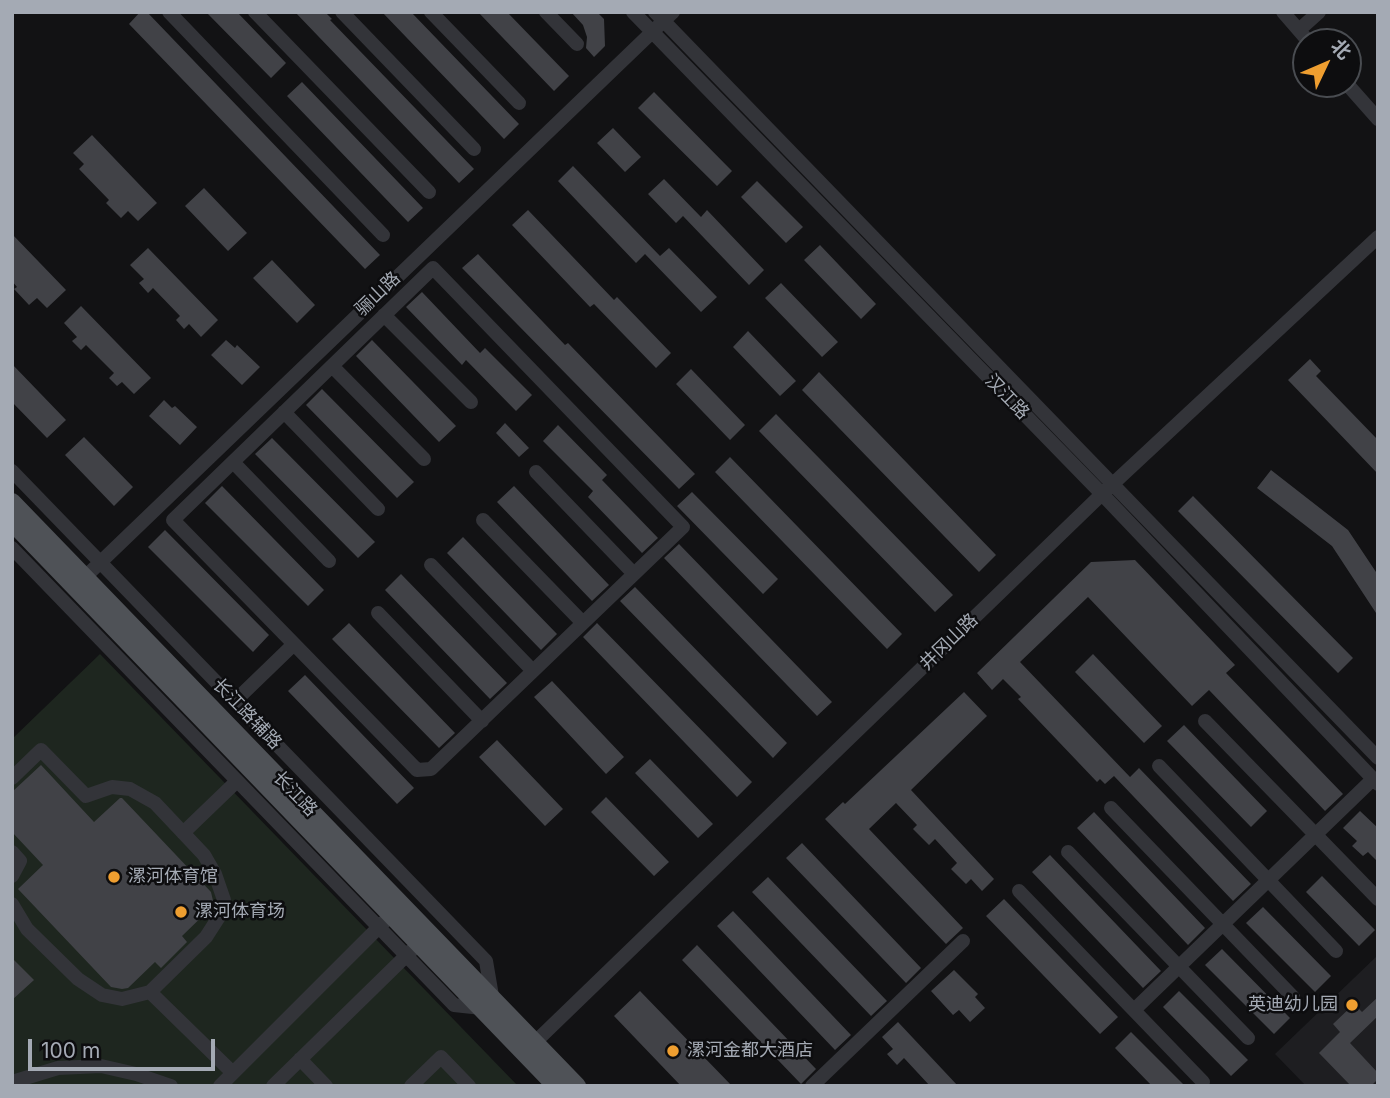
<!DOCTYPE html>
<html>
<head>
<meta charset="utf-8">
<style>
	body { margin:0 }
	#map { position:relative; width:1390px; height:1098px; overflow:hidden; background:#121214; font-family:Inter,"Noto Sans SC",sans-serif }
	canvas { display:block }
	.frame { position:absolute; inset:0; border:14px solid #a4aab4; pointer-events:none }
	.north { position:absolute; left:1292px; top:28px; width:70px; height:70px; box-sizing:border-box; background:#0d0d0f; border:2px solid #494c51; border-radius:50%; rotate:46deg; font-size:19px; font-weight:700; line-height:28px; text-align:center; color:#a4aab4 }
	.north::after { content:''; display:block; margin:auto; width:24px; height:32px; background:#ee9e30; clip-path:polygon(50% 0,100% 100%,50% 72%,0 100%) }
	.scale { position:absolute; left:28px; top:1039px; width:187px; height:32px; box-sizing:border-box; border:4px solid #a4aab4; border-top:0; padding-left:9px; font-size:21px; line-height:24px; white-space:nowrap; color:#a4aab4; -webkit-text-stroke:5px #0d0d0f; paint-order:stroke }
</style>
</head>
<body>
<div id="map">
<canvas width="1390" height="1098"></canvas>
<div class="frame"></div>
<div class="north">北</div>
<div class="scale">100 m</div>
</div>
<script>
const ctx = document.querySelector('canvas').getContext('2d');
ctx.lineJoin = 'round';
function fill(path, color) { ctx.fillStyle = color; ctx.fill(path, 'evenodd'); }
const shape = rows => new Path2D(rows.map(r => 'M' + r).join(''));
function trace(path, color, width, dash) { ctx.strokeStyle = color; ctx.lineWidth = width; ctx.lineCap = dash ? 'butt' : 'round'; ctx.setLineDash(dash || []); ctx.stroke(path); }
function label(font, color, halo, rows, align = 'center') {
  ctx.font = font + ' Inter,"Noto Sans SC",sans-serif'; ctx.lineWidth = 5; ctx.setLineDash([]); ctx.textBaseline = 'middle'; ctx.strokeStyle = halo; ctx.fillStyle = color; for (const [text, x, y, turn = 0] of rows) {
    ctx.save(); ctx.translate(x, y); ctx.rotate((+turn || 0) * Math.PI / 180); ctx.textAlign = isNaN(turn) ? turn : align; if (halo) ctx.strokeText(text, 0, 0); ctx.fillText(text, 0, 0); ctx.restore();
  }
}
const built = shape([
	[1378,955,1378,1086,1306,1086,1275,1054]
]);
const green = shape([
	[100,654,518,1086,12,1086,12,739]
]);
const building = shape([
	[140,12,147,12,380,255,365,269,129,24],
	[206,12,237,12,286,63,271,78],
	[295,12,325,12,332,19,330,20,474,169,459,183],
	[382,12,411,12,519,124,504,139],
	[478,12,507,12,569,76,554,91],
	[571,12,597,12,604,19,605,46,594,57,586,48,587,37,583,25],
	[302,82,423,208,408,222,287,96],
	[654,92,732,171,717,186,638,108],
	[613,128,641,157,625,172,597,143],
	[92,135,157,203,138,221,128,211,121,218,106,203,109,200,79,169,84,164,73,153],
	[573,166,660,256,669,248,717,297,701,312,645,254,636,263,558,181],
	[664,179,701,217,707,210,764,270,749,285,683,216,676,223,648,194],
	[757,181,803,227,786,243,741,197],
	[204,188,247,233,228,251,185,206],
	[528,210,614,300,617,297,671,353,656,368,594,304,590,307,512,225],
	[12,234,66,290,47,308,37,298,29,305,14,289,17,287,12,281],
	[820,245,876,304,861,319,804,260],
	[148,248,218,320,201,337,189,324,184,329,176,320,180,316,153,288,148,293,139,283,144,279,130,265],
	[478,254,565,345,568,343,695,474,679,489,462,268],
	[272,260,315,305,297,323,253,278],
	[781,283,838,342,822,357,765,298],
	[422,292,480,353,485,348,532,395,516,411,466,360,462,365,406,307],
	[81,306,151,378,134,394,122,382,117,386,109,378,114,373,86,345,81,350,72,341,77,337,64,323],
	[748,331,796,381,780,396,733,347],
	[226,340,235,348,237,345,260,367,242,385,211,355],
	[372,340,456,426,439,442,356,356],
	[1310,359,1321,371,1316,376,1378,440,1378,474,1288,380],
	[12,364,66,420,47,438,12,402],
	[691,369,745,425,730,440,676,384],
	[819,372,996,555,979,572,802,390],
	[322,389,414,482,397,498,306,405],
	[164,400,172,408,175,406,197,427,180,445,149,416],
	[776,414,953,595,935,612,759,431],
	[505,423,529,448,519,457,496,433],
	[558,425,607,475,602,480,658,538,642,553,588,497,593,491,543,441],
	[84,437,133,487,114,506,65,455],
	[272,438,375,542,358,558,255,454],
	[730,457,902,634,887,649,715,472],
	[1271,470,1348,530,1378,575,1378,616,1332,546,1257,488],
	[222,486,324,590,308,606,205,503],
	[514,486,609,585,592,601,497,502],
	[692,492,778,579,763,594,677,506],
	[1193,496,1353,658,1338,673,1178,511],
	[165,530,269,635,253,652,148,547],
	[463,537,557,634,541,650,447,553],
	[679,544,832,702,817,716,664,558],
	[1135,560,1235,665,1226,673,1343,794,1325,811,1209,690,1192,706,1088,597,1020,662,1130,777,1139,768,1251,884,1233,901,1114,776,1105,784,1100,779,1097,782,1018,699,1021,697,1003,679,992,690,977,673,1091,562],
	[401,574,507,683,490,699,385,590],
	[635,587,787,743,773,758,620,601],
	[349,623,455,733,439,748,332,639],
	[597,623,752,782,737,797,583,637],
	[1093,654,1162,726,1144,743,1075,672],
	[305,675,414,788,397,804,288,691],
	[552,681,624,757,606,774,534,697],
	[964,692,987,716,911,790,994,879,982,891,971,879,966,884,951,869,957,863,935,839,929,845,913,829,917,825,896,803,869,829,963,928,946,944,825,819,843,802,845,804],
	[1184,725,1267,811,1251,827,1167,741],
	[497,740,563,809,545,826,479,757],
	[650,759,713,824,698,838,635,773],
	[41,765,94,822,120,798,122,798,211,892,214,905,182,936,187,942,161,968,155,962,128,988,122,989,111,987,18,889,43,865,12,832,12,792],
	[606,797,669,862,654,876,591,812],
	[1360,811,1378,828,1378,862,1368,852,1363,856,1352,846,1357,841,1343,828],
	[1094,812,1205,928,1188,945,1077,828],
	[802,843,921,968,906,983,786,858],
	[1050,855,1161,971,1143,988,1032,872],
	[1322,876,1375,930,1359,946,1306,892],
	[768,877,887,1001,871,1016,752,892],
	[1004,899,1118,1017,1100,1034,986,916],
	[1263,907,1331,976,1315,992,1246,923],
	[733,911,851,1035,835,1050,717,926],
	[697,945,816,1069,801,1084,682,960],
	[1222,949,1290,1018,1274,1034,1205,965],
	[12,958,34,980,12,1000],
	[954,970,978,994,975,997,985,1008,970,1022,959,1010,953,1015,931,991],
	[640,991,732,1086,681,1086,614,1016],
	[1179,991,1248,1060,1231,1076,1163,1007],
	[1378,997,1378,1016,1350,1043,1378,1073,1378,1079,1371,1086,1351,1086,1319,1053,1340,1032,1333,1024,1354,1004,1362,1012],
	[898,1022,958,1086,930,1086,904,1058,897,1065,887,1054,893,1049,882,1037],
	[1131,1032,1185,1086,1152,1086,1115,1048]
]);
const minor = shape([
	[169,12,383,235],
	[255,12,429,192],
	[342,12,474,149],
	[431,12,519,103],
	[546,12,577,44],
	[633,12,1102,494,1378,784],
	[655,12,1378,758],
	[1283,12,1309,42],
	[1299,30,1319,12],
	[1347,84,1378,119],
	[384,315,471,402],
	[332,366,424,459],
	[284,412,378,509],
	[233,462,329,561],
	[12,471,486,961,492,996],
	[536,472,634,574],
	[483,520,583,623],
	[12,548,454,1005,482,1008],
	[431,565,533,671],
	[84,578,673,12],
	[378,613,482,721],
	[235,701,294,644,417,770,431,769,683,527,433,268,173,520,294,644],
	[1205,721,1378,899],
	[1159,766,1336,951],
	[12,778,41,750,86,796,112,787,130,789,155,803,204,855,215,874,224,900,224,909,206,937,150,992,122,999,102,995,78,979,27,929,12,904],
	[1111,808,1293,997],
	[183,833,237,781],
	[12,852,20,861,12,876],
	[1068,852,1248,1038],
	[1019,891,1203,1082],
	[150,992,233,1073],
	[1134,1010,1373,779],
	[528,1049,1102,494,1378,237],
	[300,1059,326,1086],
	[12,1082,58,1068,101,1066,136,1074,171,1086],
	[220,1086,384,922],
	[273,1086,412,950],
	[411,1086,441,1057,469,1086],
	[812,1086,963,941]
]);
const major = shape([
	[12,502,577,1086],
	[12,522,556,1086]
]);
const markers = [
	[114,877,7,"#ee9e30"],
	[181,912,7,"#ee9e30"],
	[1352,1005,7,"#ee9e30"],
	[673,1051,7,"#ee9e30"]
];
const streetNames = [
	["骊山路",378,294,-44],
	["汉江路",1007,397,46],
	["井冈山路",949,642,-44],
	["长江路辅路",247,714,46],
	["长江路",295,794,46]
];
const poiNames = [
	["漯河体育馆",128,877],
	["漯河体育场",195,912],
	["英迪幼儿园",1338,1005,"right"],
	["漯河金都大酒店",687,1051]
];
fill(built, '#1e1e21');
fill(green, '#1e261f');
fill(building, '#414247');
trace(minor, '#333439', 14);
trace(major, '#4f5257', 18);
for (const [x, y, r, color] of markers) { const dot = new Path2D(); dot.arc(x, y, r, 0, 2 * Math.PI); ctx.fillStyle = color; ctx.fill(dot); trace(dot, '#0d0d0f', 2.5); }
label('18px', '#a4aab4', '#0d0d0f', streetNames);
label('18px', '#a4aab4', '#0d0d0f', poiNames, 'left');
</script>
</body>
</html>
